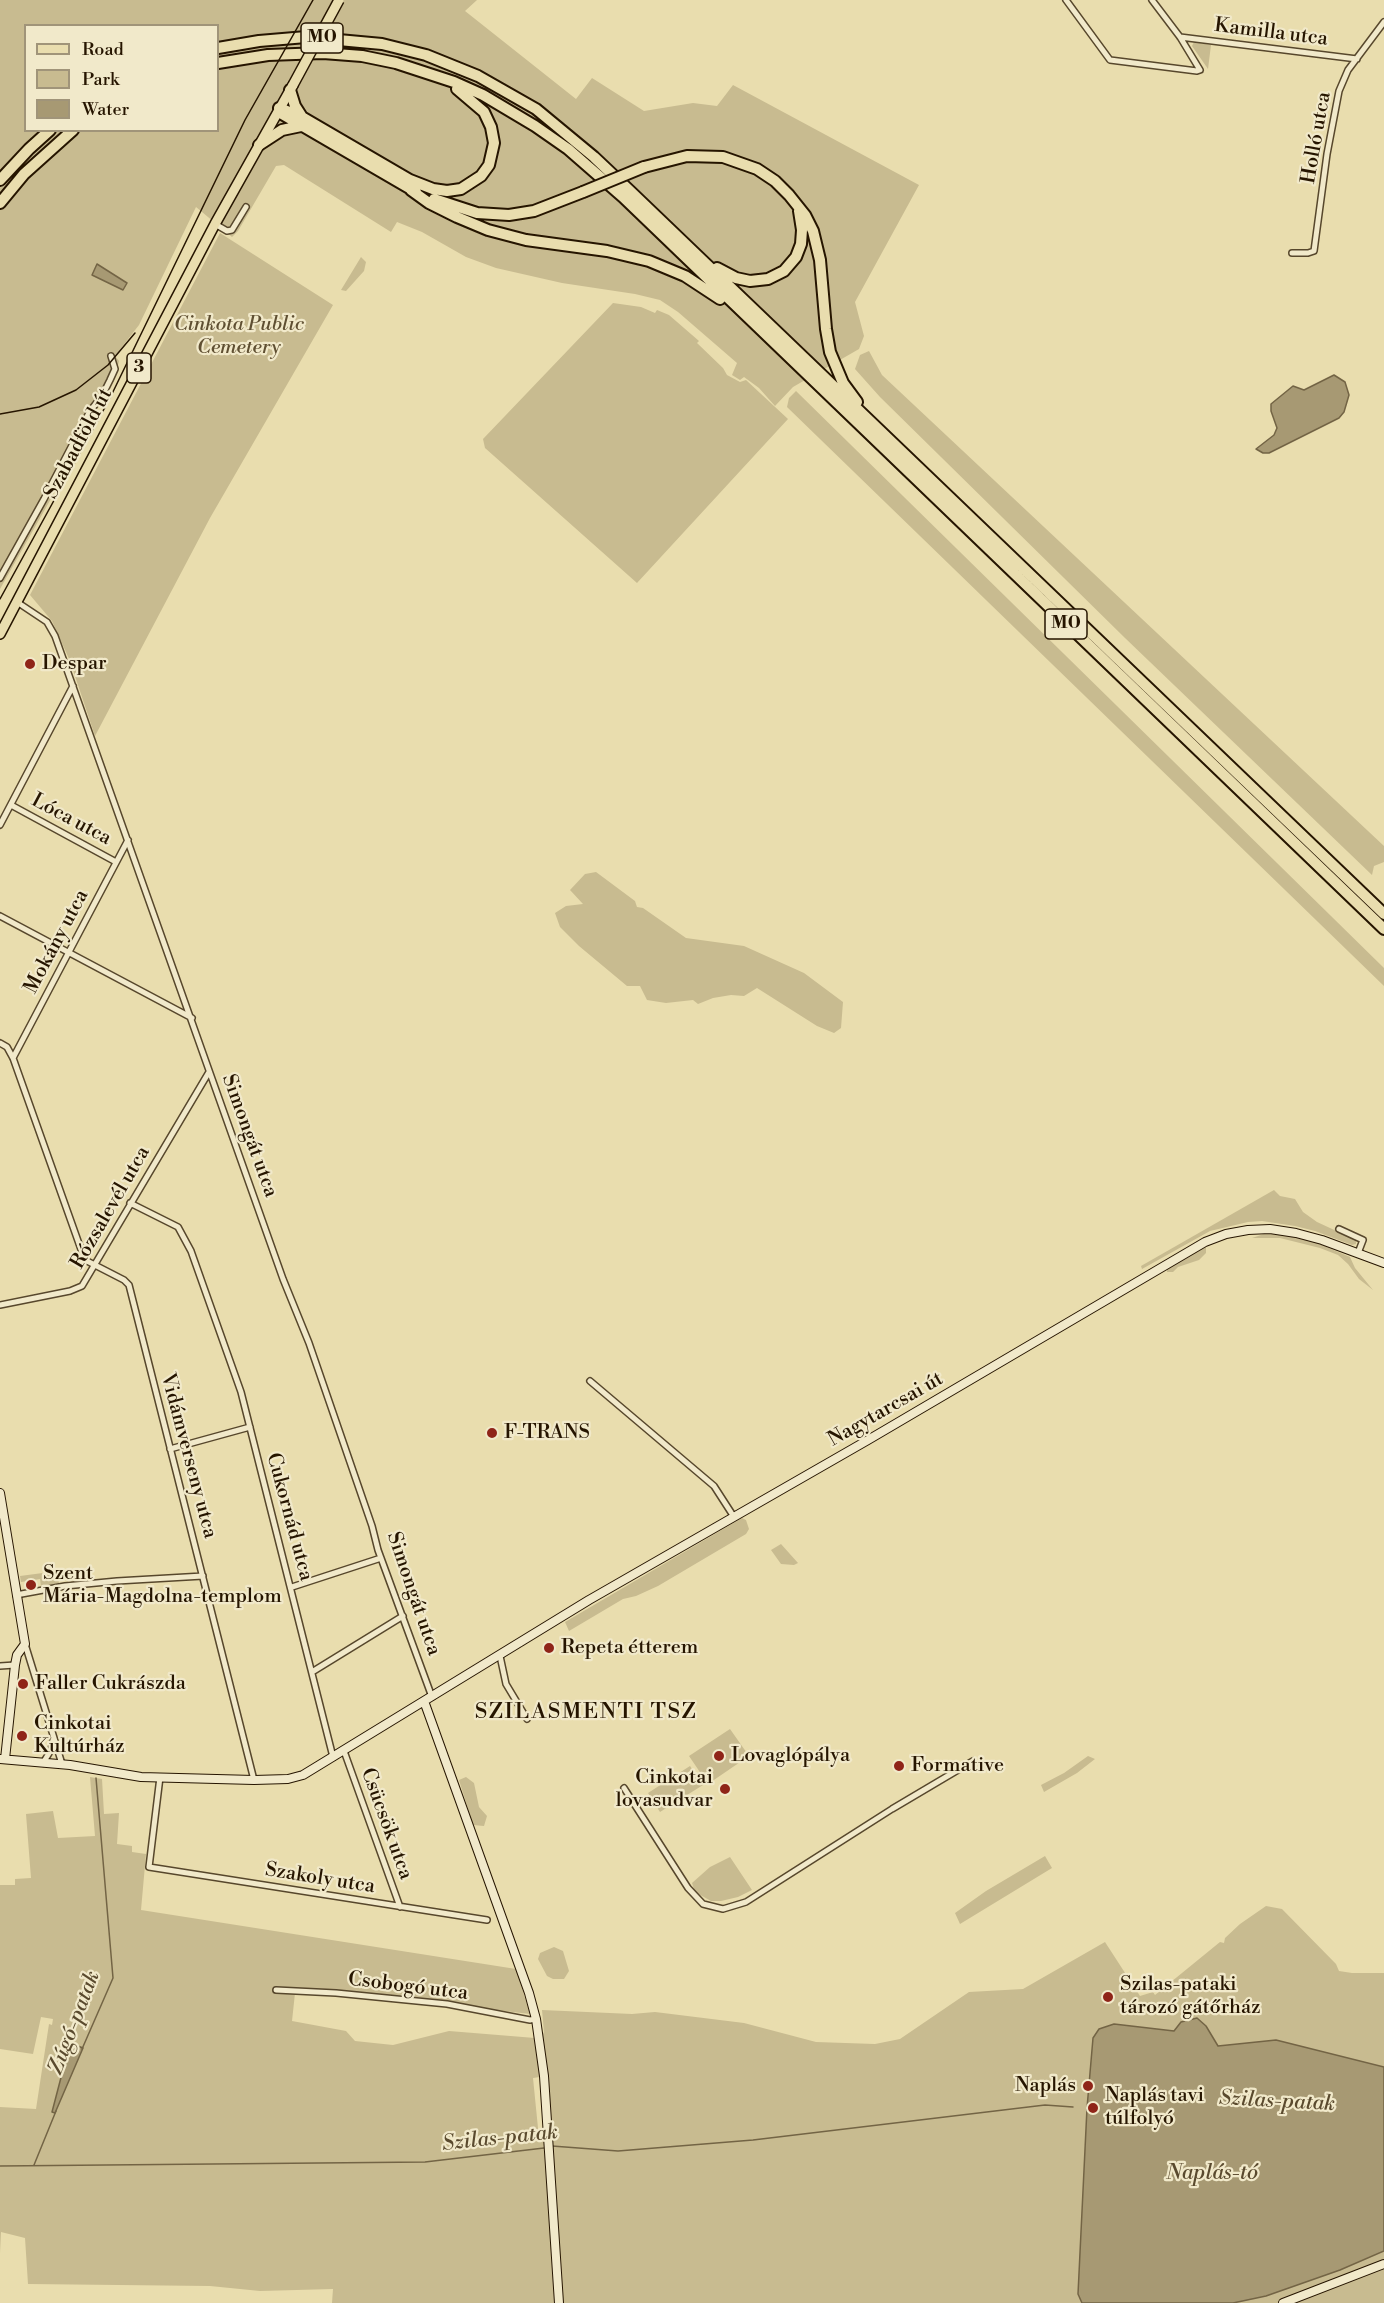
<!DOCTYPE html>
<html>
<head>
<meta charset="utf-8">
<style>
	body { margin:0 }
	#map { position:relative; width:1384px; height:2303px; overflow:hidden; background:#e9ddae; font-family:"Libre Bodoni",serif }
	canvas { display:block }
	.legend { position:absolute; left:24px; top:24px; width:195px; height:108px; box-sizing:border-box; background:#f1e9ca; border:2px solid #a09479; margin:0; padding:8px 10px; list-style:none; font-size:18px; color:#261500 }
	.legend li { display:flex; align-items:center; gap:12px; height:30px }
	.legend b { width:30px; border:2px solid #a09479 }
</style>
</head>
<body>
<div id="map">
<canvas width="1384" height="2303"></canvas>
<ul class="legend">
<li><b style="height:8px;background:#e9ddae"></b>Road</li>
<li><b style="height:16px;background:#c8bb90"></b>Park</li>
<li><b style="height:16px;background:#a79973"></b>Water</li>
</ul>
</div>
<script>
const ctx = document.querySelector('canvas').getContext('2d');
ctx.lineJoin = 'round';
function fill(path, color) { ctx.fillStyle = color; ctx.fill(path, 'evenodd'); }
const shape = rows => new Path2D(rows.map(r => 'M' + r).join(''));
function trace(path, color, width, dash) { ctx.strokeStyle = color; ctx.lineWidth = width; ctx.lineCap = dash ? 'butt' : 'round'; ctx.setLineDash(dash || []); ctx.stroke(path); }
function label(font, color, halo, rows, align = 'center') {
  ctx.font = font + ' "Libre Bodoni",serif'; ctx.lineWidth = 4.5; ctx.setLineDash([]); ctx.textBaseline = 'middle'; ctx.strokeStyle = halo; ctx.fillStyle = color; for (const [text, x, y, turn = 0] of rows) {
    ctx.save(); ctx.translate(x, y); ctx.rotate((+turn || 0) * Math.PI / 180); ctx.textAlign = isNaN(turn) ? turn : align; if (halo) ctx.strokeText(text, 0, 0); ctx.fillText(text, 0, 0); ctx.restore();
  }
}
const green = shape([
	[0,0,477,0,465,11,576,99,592,78,644,111,693,103,717,106,733,85,919,185,855,302,864,336,859,349,793,387,775,406,759,388,744,377,740,380,732,375,737,363,678,312,660,300,635,294,562,283,496,268,466,257,422,232,397,222,391,232,284,165,276,166,238,231,232,237,196,207,139,325,115,356,119,361,117,370,61,481,0,589],
	[26,26,218,26,218,130,26,130],
	[1194,42,1211,45,1208,69,1192,46],
	[220,233,333,305,210,518,95,736,70,661,52,621,30,595],
	[361,257,366,262,364,271,346,291,341,290],
	[613,303,641,307,655,313,657,310,669,315,699,341,697,343,723,368,727,375,740,382,746,380,788,419,637,583,485,448,483,439],
	[869,351,882,375,1384,846,1384,862,1374,866,1372,875,1125,638,880,397,855,369,860,355],
	[796,391,1384,968,1384,986,787,407,789,398],
	[596,872,635,901,637,907,643,908,686,938,744,946,804,973,843,1002,841,1028,834,1033,817,1026,757,988,744,996,731,995,713,998,698,1004,693,1000,666,1003,647,1000,640,986,627,986,579,946,560,927,555,913,566,906,583,904,570,890,585,874],
	[1274,1190,1280,1196,1295,1199,1303,1212,1317,1222,1356,1240,1356,1244,1352,1245,1315,1231,1295,1226,1262,1221,1248,1222,1210,1231,1142,1269,1141,1266],
	[1264,1234,1283,1234,1310,1240,1350,1257,1355,1268,1373,1290,1359,1279,1348,1264,1338,1255,1320,1248,1280,1238,1252,1238],
	[1206,1247,1206,1253,1199,1260,1178,1267,1173,1272,1167,1272,1167,1268],
	[742,1518,746,1520,749,1529,746,1534,658,1586,636,1596,623,1599,569,1631,565,1622],
	[781,1544,798,1563,794,1565,781,1564,771,1550],
	[58,1571,59,1584,41,1587,40,1579,21,1582,20,1576],
	[730,1729,749,1756,708,1784,689,1756],
	[1088,1756,1095,1759,1077,1773,1044,1792,1041,1785,1064,1773],
	[690,1766,703,1785,660,1812,648,1793],
	[90,1777,102,1779,104,1814,119,1813,117,1844,132,1846,132,1852,146,1854,141,1910,516,1969,530,2014,309,1988,295,1993,292,2021,346,2031,355,2041,393,2045,449,2031,535,2038,540,2077,533,2078,539,2138,552,2137,548,2075,542,2036,544,2032,542,2010,632,2014,655,2012,744,2023,816,2042,875,2044,900,2039,969,1992,1023,1989,1105,1942,1140,1996,1153,1992,1155,1995,1220,1942,1224,1943,1225,1938,1240,1924,1266,1906,1282,1909,1336,1964,1339,1971,1352,1973,1384,1973,1384,2303,332,2303,333,2289,260,2291,210,2286,28,2284,25,2238,1,2232,0,2253,0,2107,36,2109,49,2024,52,2025,53,2019,41,2017,33,2054,0,2049,0,1885,15,1885,15,1879,31,1878,26,1814,53,1811,58,1838,95,1836],
	[466,1777,474,1783,479,1807,487,1816,484,1826,473,1825,459,1780],
	[1045,1856,1052,1868,960,1924,955,1913,986,1891],
	[730,1857,752,1890,738,1897,721,1901,711,1901,695,1892,692,1883,710,1867],
	[554,1947,563,1951,569,1971,564,1979,553,1979,547,1976,538,1959,540,1953]
]);
const water = shape([
	[97,264,127,283,123,290,92,275,97,264],
	[1334,375,1345,382,1349,395,1344,412,1339,418,1269,453,1263,453,1256,449,1274,435,1277,428,1271,411,1271,404,1293,386,1304,390,1334,375],
	[1197,2018,1206,2026,1218,2046,1276,2040,1384,2067,1384,2251,1340,2270,1266,2296,1233,2303,1082,2303,1078,2294,1087,2108,1093,2038,1099,2029,1114,2024,1174,2031,1181,2022,1197,2018],
	[70,2043,83,2048,55,2113,52,2112,70,2043]
]);
const stream = shape([
	[82,2049,113,1978,96,1778],
	[552,2146,618,2151,753,2140,1045,2105,1073,2107],
	[34,2165,56,2111],
	[0,2166,425,2162,544,2148]
]);
const street = shape([
	[1066,0,1110,60,1197,71,1200,70,1180,37,1152,0],
	[1180,37,1357,59],
	[215,224,227,231,232,230,246,207],
	[1292,253,1308,253,1314,251,1327,154,1339,91,1348,70,1384,22],
	[0,578,44,499,90,411,102,396,110,380,115,369,111,356],
	[17,602,47,622,55,636,283,1279,309,1343,372,1526,378,1550,432,1697],
	[11,805,116,862],
	[0,825,73,686],
	[0,916,192,1018],
	[0,1043,7,1047,13,1058,83,1255,87,1261,124,1280,129,1285,254,1780],
	[13,1058,128,840],
	[130,1203,178,1227,191,1251,241,1392,333,1757],
	[1339,1229,1363,1240,1358,1253],
	[0,1305,70,1291,82,1286,209,1072],
	[590,1381,714,1486,734,1517],
	[170,1449,250,1427],
	[292,1587,381,1558],
	[16,1595,65,1586,117,1581,203,1576],
	[25,1644,62,1764],
	[500,1656,506,1684,527,1719],
	[0,1666,15,1665],
	[312,1672,403,1616],
	[344,1751,400,1907],
	[43,1763,51,1750,53,1740],
	[160,1777,149,1867,487,1920],
	[624,1788,688,1888,703,1904,723,1909,746,1902,892,1809,973,1761],
	[276,1990,336,1993,447,2004,530,2020,536,2019]
]);
const secondary = shape([
	[0,1493,25,1644,17,1655,15,1665,5,1759],
	[424,1701,529,1993,536,2019,544,2076,559,2303],
	[0,1759,70,1765,141,1777,254,1780,288,1779,303,1775,589,1600,868,1440,1205,1242,1226,1234,1248,1230,1270,1229,1296,1233,1322,1240,1384,1263],
	[1283,2303,1384,2264]
]);
const primary = shape([
	[0,634,215,224,293,85]
]);
const highway = shape([
	[218,48,259,41,306,37,382,44,426,55,478,76,536,109,594,157,631,192,1384,914],
	[218,63,268,55,323,53,362,56,396,63,454,82,483,95,535,126,568,149,623,197,1384,929],
	[290,90,295,106,302,117],
	[279,108,302,117,410,180,433,189,447,191,461,189,481,176,489,165,494,143,491,127,484,112,457,89],
	[282,114,416,192],
	[259,145,282,130,301,126],
	[644,167,687,156,723,157,757,169,775,181,789,195,805,215,813,231,820,260,826,329,830,352,843,383,857,402],
	[0,180,29,149,50,130],
	[411,190,429,203,457,217,488,230,526,240,607,251,649,261,685,276,720,299],
	[434,199,477,213,509,215,534,211,583,192],
	[0,203,24,174,73,130],
	[717,268,736,278,750,281,768,279,784,271,796,257,801,244,802,230,799,211]
]);
const tram = shape([
	[0,414,39,407,76,390,108,365,135,333],
	[0,599,109,400,245,120,313,0]
]);
const primaryBridge = shape([
	[293,85,339,0]
]);
const highwayBridge = shape([
	[583,192,644,167]
]);
const markers = [
	[30,664,6,"#8f2418"],
	[492,1433,6,"#8f2418"],
	[31,1585,6,"#8f2418"],
	[549,1648,6,"#8f2418"],
	[23,1684,6,"#8f2418"],
	[22,1736,6,"#8f2418"],
	[719,1756,6,"#8f2418"],
	[899,1766,6,"#8f2418"],
	[725,1789,6,"#8f2418"],
	[1108,1997,6,"#8f2418"],
	[1088,2086,6,"#8f2418"],
	[1093,2108,6,"#8f2418"]
];
const shields = [
	[322,38,42],
	[139,368,24],
	[1066,624,42]
];
const shieldNames = [
	["M0",322,38],
	["3",139,368],
	["M0",1066,624]
];
const streetNames = [
	["Kamilla utca",1271,33,7],
	["Holló utca",1317,138,-80],
	["Szabadföld út",79,444,-62],
	["Lóca utca",71,820,28],
	["Mokány utca",57,942,-62],
	["Simongát utca",249,1136,70],
	["Rózsalevél utca",111,1208,-60],
	["Nagytarcsai út",886,1410,-30],
	["Vidámverseny utca",188,1456,75],
	["Cukornád utca",289,1517,75],
	["Simongát utca",413,1594,71],
	["Csücsök utca",386,1824,70],
	["Szakoly utca",320,1879,9],
	["Csobogó utca",408,1987,7]
];
const parkNames = [
	["Cinkota Public",239,325],
	["Cemetery",239,348]
];
const poiNames = [
	["Despar",42,664],
	["F-TRANS",504,1433],
	["Szent",43,1574],
	["Mária-Magdolna-templom",43,1597],
	["Repeta étterem",561,1648],
	["Faller Cukrászda",35,1684],
	["Cinkotai",34,1724],
	["Kultúrház",34,1747],
	["Lovaglópálya",731,1756],
	["Formative",911,1766],
	["Cinkotai",713,1778,"right"],
	["lovasudvar",713,1801,"right"],
	["Szilas-pataki",1120,1985],
	["tározó gátőrház",1120,2008],
	["Naplás",1076,2086,"right"],
	["Naplás tavi",1105,2096],
	["túlfolyó",1105,2119]
];
const waterNames = [
	["Zúgó-patak",75,2023,-69],
	["Szilas-patak",1277,2102,3],
	["Szilas-patak",500,2139,-6],
	["Naplás-tó",1212,2174]
];
const quarterNames = [
	["SZILASMENTI TSZ",586,1713]
];
fill(green, '#c8bb90');
fill(water, '#a79973');
trace(water, '#736445', 1.5);
trace(stream, '#736445', 1.5);
trace(street, '#57472c', 8);
trace(secondary, '#261500', 10);
trace(primary, '#261500', 12);
trace(highway, '#261500', 14);
trace(street, '#f1e9ca', 5);
trace(secondary, '#f1e9ca', 8);
trace(primary, '#e9ddae', 9);
trace(highway, '#e9ddae', 10);
trace(tram, '#261500', 1.5);
trace(primaryBridge, '#261500', 12, []);
trace(highwayBridge, '#261500', 14, []);
trace(primaryBridge, '#e9ddae', 9);
trace(highwayBridge, '#e9ddae', 10);
for (const [x, y, r, color] of markers) { const dot = new Path2D(); dot.arc(x, y, r, 0, 2 * Math.PI); ctx.fillStyle = color; ctx.fill(dot); trace(dot, '#f1e9ca', 2); }
for (const [x, y, w] of shields) { const box = new Path2D(); box.roundRect(x - w / 2, y - 15, w, 30, 4.5); ctx.fillStyle = '#f1e9ca'; ctx.fill(box); trace(box, '#261500', 1.5); }
label('bold 18px', '#261500', null, shieldNames);
label('20px', '#261500', '#f1e9ca', streetNames);
label('italic 20px', '#5f4f32', '#f1e9ca', parkNames);
label('20px', '#261500', '#f1e9ca', poiNames, 'left');
label('italic 21px', '#5a4a2e', '#f1e9ca', waterNames);
ctx.letterSpacing = '1.5px';
label('22px', '#261500', '#f1e9ca', quarterNames);
ctx.letterSpacing = '0px';
</script>
</body>
</html>
